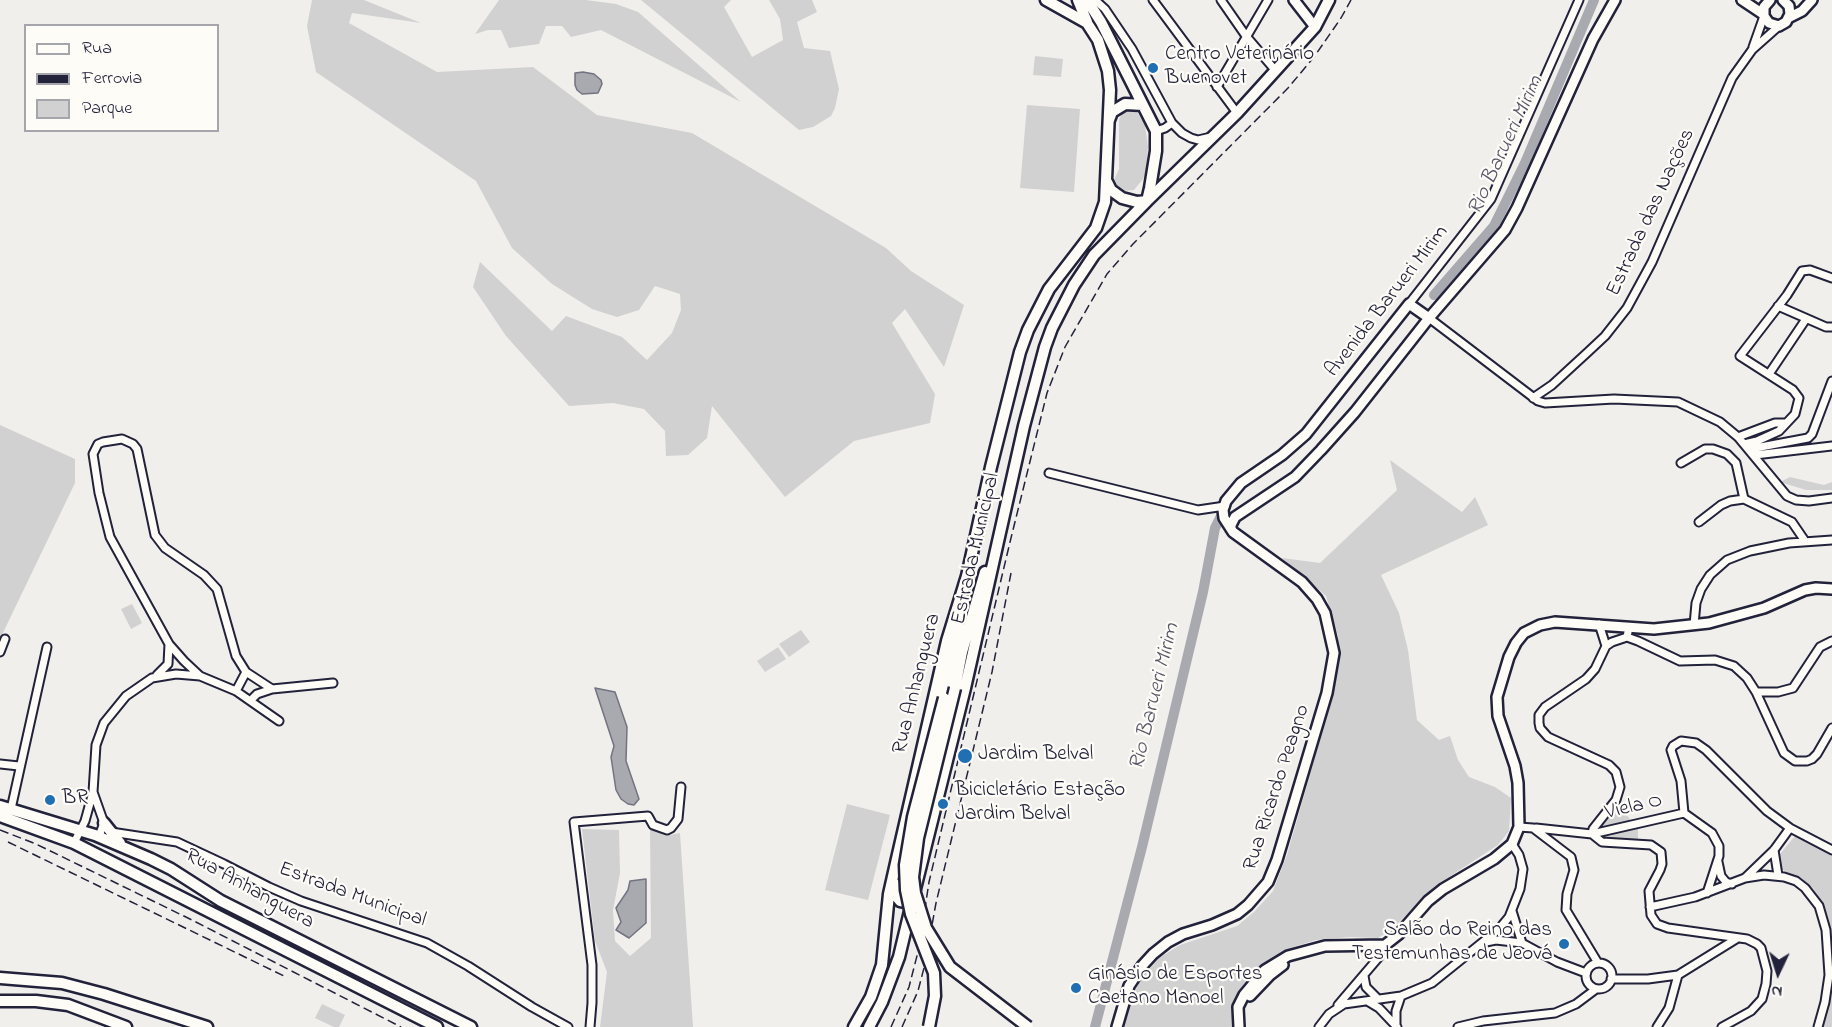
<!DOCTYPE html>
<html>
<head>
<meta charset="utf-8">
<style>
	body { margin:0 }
	#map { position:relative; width:1832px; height:1027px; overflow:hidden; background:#f0efec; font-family:"Indie Flower",sans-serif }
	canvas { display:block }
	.legend { position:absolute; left:24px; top:24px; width:195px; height:108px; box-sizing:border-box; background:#fdfcf7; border:2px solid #a5a5ac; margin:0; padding:8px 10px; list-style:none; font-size:18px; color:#22223b }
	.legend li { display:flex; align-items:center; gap:12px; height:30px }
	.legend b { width:30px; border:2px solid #a5a5ac }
	.north { position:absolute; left:1748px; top:943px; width:60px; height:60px; -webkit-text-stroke:4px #fdfcf7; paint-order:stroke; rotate:184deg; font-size:16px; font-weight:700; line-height:24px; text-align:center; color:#22223b }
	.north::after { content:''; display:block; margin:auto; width:21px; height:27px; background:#22223b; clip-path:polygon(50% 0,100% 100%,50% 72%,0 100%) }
</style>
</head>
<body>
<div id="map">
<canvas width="1832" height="1027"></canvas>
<ul class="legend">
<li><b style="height:8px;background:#fdfcf7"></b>Rua</li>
<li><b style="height:8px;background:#22223b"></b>Ferrovia</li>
<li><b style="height:16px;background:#d2d1d1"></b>Parque</li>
</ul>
<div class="north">N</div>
</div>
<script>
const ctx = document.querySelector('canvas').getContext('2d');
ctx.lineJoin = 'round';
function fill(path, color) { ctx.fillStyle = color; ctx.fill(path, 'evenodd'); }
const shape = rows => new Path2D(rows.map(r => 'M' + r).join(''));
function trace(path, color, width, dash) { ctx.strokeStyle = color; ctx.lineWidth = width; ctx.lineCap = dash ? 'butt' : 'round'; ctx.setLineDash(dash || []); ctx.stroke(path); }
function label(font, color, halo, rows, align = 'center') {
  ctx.font = font + ' "Indie Flower",sans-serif'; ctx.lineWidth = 4.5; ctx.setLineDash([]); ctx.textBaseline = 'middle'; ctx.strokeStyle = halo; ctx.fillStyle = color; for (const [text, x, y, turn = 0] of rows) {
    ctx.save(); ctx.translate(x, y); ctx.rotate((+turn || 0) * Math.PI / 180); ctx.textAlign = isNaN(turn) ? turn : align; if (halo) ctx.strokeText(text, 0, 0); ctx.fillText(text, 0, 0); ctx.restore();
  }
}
const green = shape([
	[312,0,364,0,421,23,352,13,349,23,437,72,533,67,597,115,692,133,886,248,911,271,964,305,944,367,905,309,892,323,935,394,930,423,854,441,785,497,712,406,707,438,688,455,666,456,665,431,644,409,613,403,569,406,506,336,473,287,480,262,552,331,566,316,622,337,647,360,672,333,681,310,680,294,655,286,639,310,617,317,592,309,552,284,512,248,476,181,316,72,307,26],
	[499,0,586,0,616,4,638,12,741,102,601,30,571,37,562,26,546,26,539,44,509,48,501,30,488,30,475,34],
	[641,0,731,0,724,7,752,57,783,40,780,19,769,0,812,0,817,12,797,22,804,48,830,51,839,89,835,108,831,116,813,127,799,130],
	[1035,56,1063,59,1061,77,1033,75],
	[1027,105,1080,109,1074,192,1020,188],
	[1126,108,1135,109,1145,125,1148,147,1146,172,1143,179,1134,190,1123,191,1112,184,1119,169,1119,119],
	[0,425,75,459,75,483,0,639],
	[1390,460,1462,512,1475,497,1488,525,1381,575,1399,613,1408,650,1417,720,1439,740,1450,736,1458,760,1469,777,1495,787,1511,798,1509,831,1498,845,1435,886,1392,929,1378,938,1350,937,1316,940,1290,948,1263,966,1246,986,1233,1009,1234,1027,1123,1027,1130,1002,1141,979,1159,958,1180,945,1237,926,1254,912,1273,891,1287,855,1325,722,1336,677,1338,636,1326,596,1282,558,1320,563,1397,490],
	[1790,477,1824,485,1832,482,1832,490,1806,490,1780,482],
	[132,604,142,623,131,629,121,609],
	[801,630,810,642,789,657,779,644],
	[778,647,786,659,765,672,757,661],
	[1617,803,1633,823,1600,830,1597,829],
	[847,804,890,815,868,900,825,890],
	[1638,827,1638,840,1611,841,1601,838,1600,835],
	[650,828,665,836,680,833,693,1027,600,1027,607,972,595,941,582,829,619,830,620,873,613,910,615,941,630,956,651,938],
	[1795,836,1832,854,1832,1027,1820,1027,1825,1008,1828,925,1824,908,1813,888,1780,868,1780,854],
	[322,1004,345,1015,339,1027,334,1027,315,1018]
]);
const water = shape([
	[583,72,594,74,601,80,602,84,598,93,582,94,577,90,575,85,575,73,583,72],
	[595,688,615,692,627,727,626,761,639,799,634,805,628,804,621,799,616,790,611,757,614,746,595,688],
	[646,879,646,923,629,938,616,930,621,922,616,908,628,890,630,881,646,879]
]);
const river = shape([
	[1434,295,1494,226,1525,163,1594,0],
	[1095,1027,1142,847,1203,592,1215,528,1221,516]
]);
const street = shape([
	[1095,0,1105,9,1132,49,1172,123,1182,133,1191,138,1198,140,1211,137],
	[1153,0,1237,113],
	[1221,0,1246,36,1275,70],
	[1753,47,1764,16],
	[1217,87,1268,0],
	[1156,131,1165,128,1172,123],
	[1409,304,1491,199,1579,0],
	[1778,306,1826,327,1832,327],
	[1429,318,1538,401,1545,403,1614,399,1678,402,1720,422,1738,437,1787,496,1796,500,1809,501,1832,498],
	[1769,374,1806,319],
	[1533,398,1552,385,1589,351,1605,336,1627,308,1652,262,1732,78,1752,50,1779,26],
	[1738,437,1775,423,1786,423],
	[1744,444,1757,441,1779,431,1795,414,1799,398,1793,390,1740,356,1787,295,1802,271,1810,270,1832,278],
	[1750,449,1808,438,1812,434,1832,381],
	[1755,455,1832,446],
	[1681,463,1705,449,1713,449,1727,454,1736,463,1744,499,1792,522,1805,541],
	[1049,473,1198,510,1225,506],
	[1699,522,1721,505,1730,501,1744,499],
	[1599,624,1606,646],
	[1694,625,1696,603,1701,589,1710,575,1727,560,1750,551,1789,543,1832,540],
	[1629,627,1627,637,1612,642,1606,646,1595,669,1586,679,1545,707,1539,715,1539,723,1540,728,1548,737,1609,765,1616,772,1620,787,1616,800,1593,829,1592,834,1602,842,1651,845,1661,852,1662,864,1660,870,1649,891,1651,915,1657,924,1668,928,1747,939,1757,944,1761,948,1767,971,1766,984,1762,999,1751,1011,1722,1027],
	[1627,637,1638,641,1680,661,1715,660,1734,666,1747,678,1756,692,1784,753,1795,761,1807,761,1812,759,1817,754,1832,728],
	[0,652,5,639],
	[157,675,168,664,169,644],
	[200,676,184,661,169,644,110,537,99,493,93,454,98,444,103,442,122,439,133,444,137,449,155,535,165,548,204,575,217,589,236,656,246,672,272,689,333,683],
	[236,691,246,672],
	[1756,692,1778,692,1793,688,1820,647,1832,641],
	[251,700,257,694,272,689],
	[0,764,19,766],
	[93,792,104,823,99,836],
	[11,809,47,647],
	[1519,827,1533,828,1571,857,1574,870,1567,894,1566,910,1598,963],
	[1536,828,1592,834,1684,813],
	[111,832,177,842,224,864,269,887,301,901,427,943,468,966,532,1007,568,1027],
	[74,843,85,821,93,792,96,745,104,723,126,696,152,678,176,674,200,676,236,691,279,721],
	[1774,850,1778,875],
	[1718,862,1721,876,1726,882,1732,884],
	[1745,878,1764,875,1784,877,1796,881,1805,888,1819,906,1826,930,1829,975,1825,1002,1818,1027],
	[1707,893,1719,856,1719,846,1712,833,1684,813,1681,781,1671,750,1673,746,1681,741,1696,743,1706,750,1767,811,1790,828,1832,850],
	[1650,907,1695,897,1745,878,1774,850,1790,828],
	[1512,911,1522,943],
	[1486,942,1496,940,1522,943,1557,962,1586,973],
	'1586 976a13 13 0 1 1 26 0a13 13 0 1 1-26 0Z',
	[1364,976,1366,987,1378,999],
	[1611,979,1648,979,1678,975,1736,939],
	[1369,1002,1379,1008,1397,1027],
	[1338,1005,1379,957,1385,945],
	[1396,1024,1396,1011,1401,996],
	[590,1027,592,1003,592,965,574,822,648,816,653,825,667,830,671,828,678,819,681,787],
	[1319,1027,1329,1014,1344,1004,1401,996,1432,983,1499,929,1509,917,1520,889,1523,869,1519,855,1512,844],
	[1458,1027,1483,1021,1555,1013,1576,1004,1596,989],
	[1657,1027,1669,1008,1678,975]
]);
const secondary = shape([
	[1294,0,1315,27],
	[1742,0,1763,14],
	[1770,0,1764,7,1764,16,1769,23,1779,26,1786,22,1790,14,1789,6,1783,0],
	[1788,18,1802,11,1812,0],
	[1231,529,1231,525,1235,517,1295,477,1321,450,1355,412,1429,318,1505,230,1517,208,1593,39,1615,0],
	[1250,996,1270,975,1283,965],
	[1117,1027,1129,986,1142,966,1153,954,1168,942,1183,934,1212,925,1237,914,1248,905,1268,882,1277,860,1327,693,1334,653,1325,613,1317,599,1302,582,1233,532,1224,518,1223,510,1226,501,1241,483,1282,455,1306,434,1409,304,1429,318],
	[1239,1027,1238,1007,1244,995,1265,970,1288,956,1325,946,1385,945,1399,934,1428,901,1443,889,1494,859,1512,844,1519,827,1518,783,1515,766,1498,716,1497,697,1509,657,1516,643,1524,633,1540,625,1555,622,1654,629,1709,623,1764,608,1805,590,1816,588,1832,589]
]);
const primary = shape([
	[1078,0,1087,22],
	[1109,120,1112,112,1125,104,1143,105],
	[1107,182,1111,190,1122,198,1137,202,1147,201,1237,113,1315,27,1329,0],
	[955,688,962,652,985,572],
	[944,698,964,603],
	[0,806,95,835,151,859,171,869,221,901,471,1027],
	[0,816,74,843,437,1027],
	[104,823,120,843],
	[894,883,896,896,900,901,906,902,913,897],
	[915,889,965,688,1024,426,1045,347,1052,328,1074,285,1094,255,1147,201,1150,188,1156,151,1156,131,1101,22,1087,0],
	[0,978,62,983,104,994,207,1027],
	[0,1001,36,1001,68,1005,126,1027],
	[854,1027,871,997,882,965,889,894,896,863,947,641,967,576,991,467,1020,352,1028,330,1049,289,1096,228,1105,202,1110,90,1108,71,1098,40,1087,23,1046,0],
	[869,1027,882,1002,899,957,911,907]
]);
const rail = shape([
	[0,830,36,844,192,920,401,1027],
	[8,842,284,976],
	[891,1027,909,987,919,948,929,882,1011,538,1047,393,1065,347,1107,274,1133,244,1288,88,1314,57,1341,18,1351,0],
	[902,1027,918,991,925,964,936,903,992,672,1011,573]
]);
const primaryBridge = shape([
	[955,688,918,838,913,877,915,893,926,928,950,967,1028,1027],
	[929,1027,935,996,934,973,911,914,906,890,905,865,913,817,944,698]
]);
const markers = [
	[1153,68,6,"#1f6fb2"],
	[965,756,8,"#1f6fb2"],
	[50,800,6,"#1f6fb2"],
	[943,804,6,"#1f6fb2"],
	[1564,944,6,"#1f6fb2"],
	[1076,988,6,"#1f6fb2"]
];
const poiNames = [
	["Centro Veterinário",1165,56],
	["Buenovet",1165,80],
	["Jardim Belval",978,756],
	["Bicicletário Estação",955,792],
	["Jardim Belval",955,816],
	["BR",62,800],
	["Salão do Reino das",1552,932,"right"],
	["Testemunhas de Jeová",1552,956,"right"],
	["Ginásio de Esportes",1088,976],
	["Caetano Manoel",1088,1000]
];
const streetNames = [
	["Estrada das Nações",1652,213,-65],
	["Avenida Barueri Mirim",1388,302,-52],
	["Estrada Municipal",977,549,-77],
	["Rua Anhanguera",918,684,-76],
	["Rua Ricardo Peagno",1278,788,-72],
	["Viela O",1634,808,-13],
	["Rua Anhanguera",249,890,29],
	["Estrada Municipal",352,896,20]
];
const waterNames = [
	["Rio Barueri Mirim",1507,146,-65],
	["Rio Barueri Mirim",1156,697,-76]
];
fill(green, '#d2d1d1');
fill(water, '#a9a9b0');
trace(water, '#737381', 1.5);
trace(river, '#a9a9b0', 10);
trace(street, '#22223b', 11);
trace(secondary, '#22223b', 14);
trace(primary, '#22223b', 15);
trace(street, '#fdfcf7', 7);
trace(secondary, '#fdfcf7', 9);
trace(primary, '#fdfcf7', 10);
trace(rail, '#22223b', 1.5, [9, 4.5]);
trace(primaryBridge, '#22223b', 15, []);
trace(primaryBridge, '#fdfcf7', 10);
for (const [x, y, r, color] of markers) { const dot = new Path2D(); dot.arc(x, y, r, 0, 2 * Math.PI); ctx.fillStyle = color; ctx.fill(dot); trace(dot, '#fdfcf7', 2); }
label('21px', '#22223b', '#fdfcf7', poiNames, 'left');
label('21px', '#22223b', '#fdfcf7', streetNames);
label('italic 22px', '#58586a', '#fdfcf7', waterNames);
</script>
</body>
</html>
